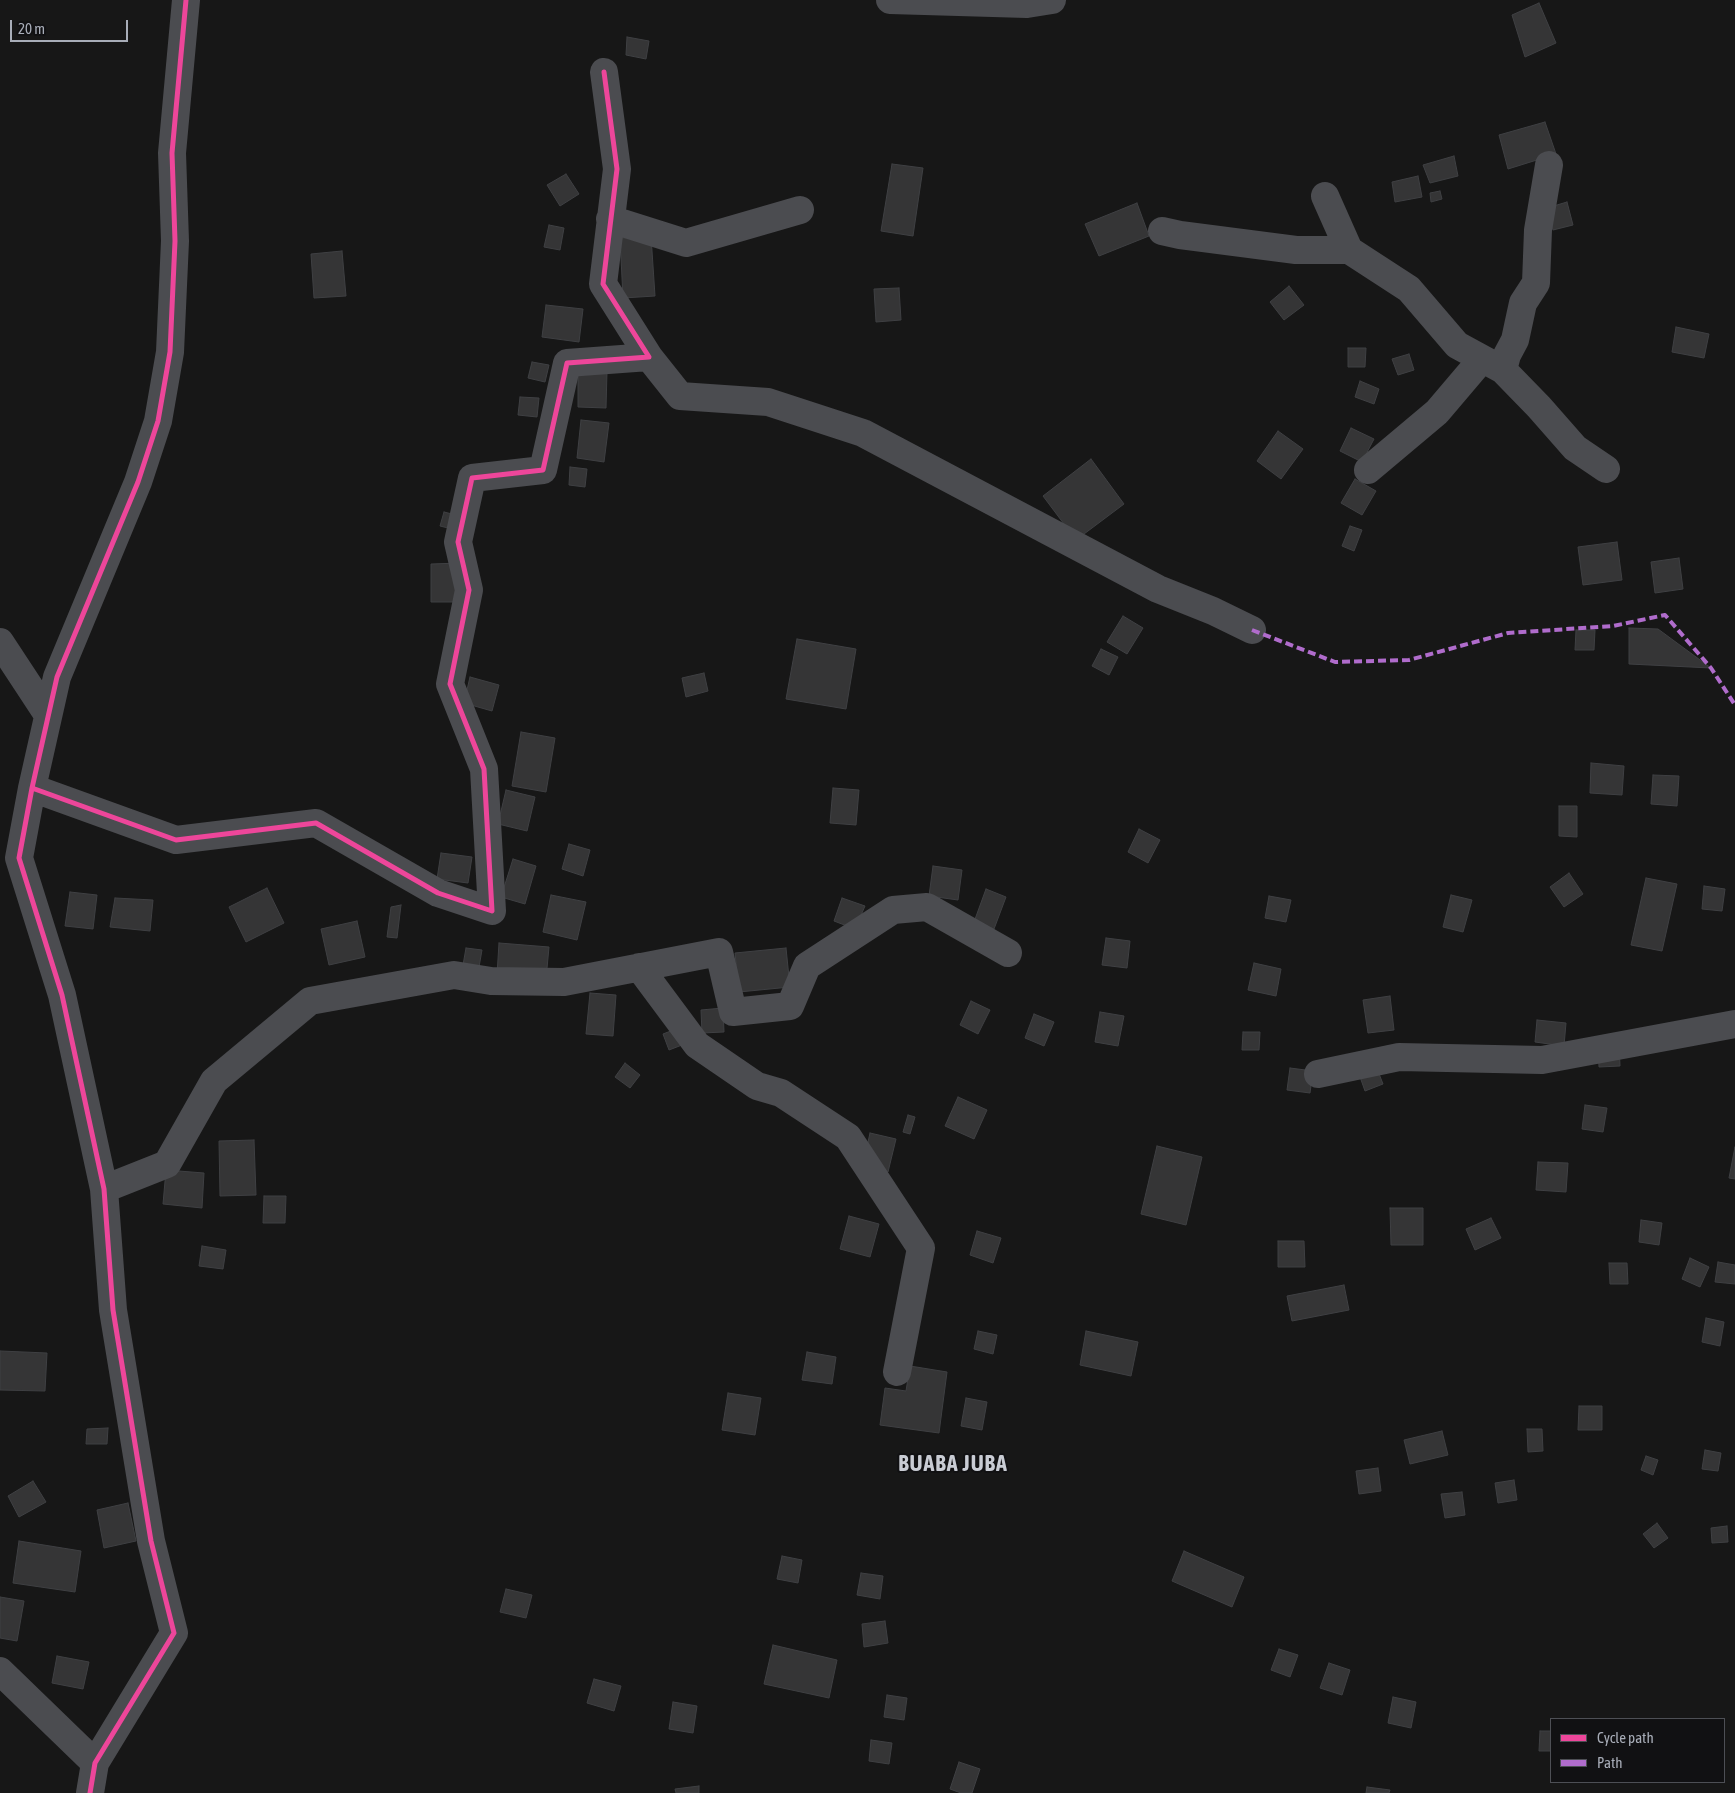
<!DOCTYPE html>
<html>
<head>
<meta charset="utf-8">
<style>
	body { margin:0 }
	#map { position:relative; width:1735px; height:1793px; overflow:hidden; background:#171717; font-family:"Asap Condensed",sans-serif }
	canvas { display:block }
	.legend { position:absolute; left:1550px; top:1718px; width:175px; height:65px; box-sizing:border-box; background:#111113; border:1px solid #4d4f55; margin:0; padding:6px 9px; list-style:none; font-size:15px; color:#a8adb8 }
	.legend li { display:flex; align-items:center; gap:10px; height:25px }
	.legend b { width:25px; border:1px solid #4d4f55 }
	.scale { position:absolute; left:10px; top:20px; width:118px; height:22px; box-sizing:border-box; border:2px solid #a8adb8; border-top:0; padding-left:6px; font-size:15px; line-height:18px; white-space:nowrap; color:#a8adb8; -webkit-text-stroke:4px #111113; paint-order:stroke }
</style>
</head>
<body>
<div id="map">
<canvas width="1735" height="1793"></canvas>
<ul class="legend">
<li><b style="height:6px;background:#ed469a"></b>Cycle path</li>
<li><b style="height:6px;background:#b06ccc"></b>Path</li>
</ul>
<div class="scale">20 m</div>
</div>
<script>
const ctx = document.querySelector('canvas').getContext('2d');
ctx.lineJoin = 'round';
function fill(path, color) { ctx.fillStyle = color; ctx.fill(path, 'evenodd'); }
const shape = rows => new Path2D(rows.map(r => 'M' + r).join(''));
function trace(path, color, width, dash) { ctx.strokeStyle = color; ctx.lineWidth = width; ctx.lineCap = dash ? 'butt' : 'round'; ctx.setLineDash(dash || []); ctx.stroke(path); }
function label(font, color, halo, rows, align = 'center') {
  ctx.font = font + ' "Asap Condensed",sans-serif'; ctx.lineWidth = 4; ctx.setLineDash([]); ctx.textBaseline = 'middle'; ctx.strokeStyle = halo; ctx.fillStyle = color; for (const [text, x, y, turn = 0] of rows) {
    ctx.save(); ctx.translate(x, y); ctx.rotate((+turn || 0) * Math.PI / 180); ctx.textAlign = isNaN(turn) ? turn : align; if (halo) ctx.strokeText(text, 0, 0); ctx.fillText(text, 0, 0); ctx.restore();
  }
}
const building = shape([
	[1539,3,1556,43,1525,57,1512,15,1539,3],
	[627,37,649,41,646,59,626,55,627,37],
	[1545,122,1556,154,1508,169,1499,135,1545,122],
	[1454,156,1458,176,1430,183,1423,165,1454,156],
	[892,164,923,168,913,236,881,231,892,164],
	[566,174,579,194,560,206,547,185,566,174],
	[1418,176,1422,197,1395,202,1392,182,1418,176],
	[1440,191,1442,199,1431,202,1430,193,1440,191],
	[1567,202,1573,225,1553,230,1547,208,1567,202],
	[1137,203,1149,236,1099,256,1085,224,1137,203],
	[549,225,564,228,560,250,544,247,549,225],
	[651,236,655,296,623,298,620,238,651,236],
	[342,251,346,296,314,298,311,254,342,251],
	[1289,286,1304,305,1284,320,1270,302,1289,286],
	[899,288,901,320,876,322,874,289,899,288],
	[546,305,583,309,579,342,542,337,546,305],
	[1676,327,1709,334,1704,358,1672,352,1676,327],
	[1348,348,1366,348,1365,367,1348,367,1348,348],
	[1409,354,1414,370,1398,375,1392,359,1409,354],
	[532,362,549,365,545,382,528,378,532,362],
	[578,371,607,371,606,408,578,407,578,371],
	[1360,381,1379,389,1374,404,1355,397,1360,381],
	[520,397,539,398,537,417,518,415,520,397],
	[581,420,609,423,604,462,577,458,581,420],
	[1351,428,1374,439,1362,462,1340,451,1351,428],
	[1278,431,1303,449,1281,479,1257,461,1278,431],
	[1091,459,1124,504,1076,540,1043,496,1091,459],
	[570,467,587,469,585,487,569,485,570,467],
	[1355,479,1376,491,1362,515,1341,503,1355,479],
	[444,512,460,516,456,530,440,526,444,512],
	[1350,526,1362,530,1354,551,1342,546,1350,526],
	[1617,542,1622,580,1583,585,1578,547,1617,542],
	[1679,558,1683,589,1655,593,1651,562,1679,558],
	[461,563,462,602,431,602,431,564,461,563],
	[1123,616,1143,628,1127,654,1107,642,1123,616],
	[1629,628,1658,629,1711,668,1629,664,1629,628],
	[1576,630,1595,630,1594,650,1575,650,1576,630],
	[797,639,856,649,846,709,786,699,797,639],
	[1101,649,1118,657,1109,675,1092,666,1101,649],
	[704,673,708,691,686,697,682,678,704,673],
	[470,677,499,685,492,711,464,703,470,677],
	[521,732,555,738,546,792,512,786,521,732],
	[1591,763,1624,766,1622,795,1590,793,1591,763],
	[1653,775,1679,776,1677,806,1651,804,1653,775],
	[833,788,859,790,856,825,830,823,833,788],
	[506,790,535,797,527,831,498,824,506,790],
	[1559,806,1577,806,1577,837,1559,836,1559,806],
	[1139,829,1160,840,1148,863,1128,852,1139,829],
	[569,844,590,850,583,876,562,869,569,844],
	[441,853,472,857,468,883,437,879,441,853],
	[513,859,536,866,525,904,501,897,513,859],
	[933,866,962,870,958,900,929,896,933,866],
	[1569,873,1583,894,1564,907,1550,887,1569,873],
	[1646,878,1677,884,1662,951,1631,945,1646,878],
	[1704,886,1725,889,1722,911,1702,909,1704,886],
	[267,888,284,923,246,942,229,907,267,888],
	[986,889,1006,897,994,929,974,922,986,889],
	[70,892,97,895,93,929,65,926,70,892],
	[551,895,586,902,577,940,543,932,551,895],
	[1451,895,1472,900,1463,932,1443,927,1451,895],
	[1269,896,1291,900,1286,922,1265,918,1269,896],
	[115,898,153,900,150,931,110,927,115,898],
	[842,898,865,906,855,929,834,921,842,898],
	[401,905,397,938,387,937,391,907,401,905],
	[357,921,365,957,329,965,321,929,357,921],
	[1106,938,1130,941,1127,968,1102,965,1106,938],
	[499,943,549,947,546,979,497,975,499,943],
	[466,948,482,950,479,967,463,965,466,948],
	[786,948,790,987,739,992,735,953,786,948],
	[1254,963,1281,969,1276,996,1248,990,1254,963],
	[590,993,616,995,613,1036,586,1034,590,993],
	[1390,996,1394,1030,1368,1033,1363,1000,1390,996],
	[971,1001,990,1010,978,1034,960,1025,971,1001],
	[723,1008,724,1032,702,1033,701,1010,723,1008],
	[1100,1012,1124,1016,1118,1046,1095,1042,1100,1012],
	[1034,1014,1054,1022,1044,1046,1025,1038,1034,1014],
	[1537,1020,1566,1023,1564,1046,1535,1042,1537,1020],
	[676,1029,682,1045,669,1050,663,1034,676,1029],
	[1243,1032,1260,1032,1259,1050,1242,1050,1243,1032],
	[1619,1043,1620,1066,1599,1067,1598,1044,1619,1043],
	[625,1063,640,1075,630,1088,615,1077,625,1063],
	[1376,1066,1383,1084,1365,1091,1359,1074,1376,1066],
	[1290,1068,1313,1071,1310,1093,1287,1090,1290,1068],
	[958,1097,987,1110,974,1139,945,1126,958,1097],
	[1585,1105,1607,1108,1603,1132,1582,1129,1585,1105],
	[908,1115,915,1117,910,1134,903,1132,908,1115],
	[870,1133,896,1139,888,1172,863,1165,870,1133],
	[254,1140,256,1195,220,1196,219,1141,254,1140],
	[1157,1146,1202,1157,1186,1225,1141,1214,1157,1146],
	[1735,1147,1735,1179,1729,1178,1735,1147],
	[1538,1162,1568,1163,1566,1192,1536,1190,1538,1162],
	[166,1170,204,1173,202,1208,163,1204,166,1170],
	[264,1196,286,1196,285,1223,263,1223,264,1196],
	[1390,1208,1423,1208,1423,1245,1391,1245,1390,1208],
	[849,1216,879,1224,870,1257,840,1249,849,1216],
	[1491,1218,1501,1238,1475,1250,1466,1229,1491,1218],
	[1641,1220,1662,1223,1659,1245,1639,1242,1641,1220],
	[977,1231,1001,1238,993,1263,970,1255,977,1231],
	[1278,1241,1304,1241,1305,1267,1278,1267,1278,1241],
	[202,1246,226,1250,223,1269,199,1266,202,1246],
	[1690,1258,1709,1267,1700,1287,1682,1279,1690,1258],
	[1718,1262,1735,1265,1735,1284,1715,1282,1718,1262],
	[1609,1263,1627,1263,1628,1284,1610,1284,1609,1263],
	[1344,1285,1349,1310,1292,1321,1287,1296,1344,1285],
	[1706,1318,1724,1322,1720,1346,1702,1342,1706,1318],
	[978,1331,997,1335,993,1354,974,1349,978,1331],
	[1086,1331,1138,1342,1131,1376,1080,1365,1086,1331],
	[0,1351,47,1353,45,1391,0,1390,0,1351],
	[807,1352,836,1357,832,1384,802,1380,807,1352],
	[910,1366,947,1372,939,1433,880,1425,885,1388,906,1391,910,1366],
	[728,1393,761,1398,755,1435,722,1430,728,1393],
	[966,1398,987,1402,982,1430,961,1426,966,1398],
	[1579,1406,1602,1406,1602,1430,1578,1430,1579,1406],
	[108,1428,107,1444,86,1444,87,1429,108,1428],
	[1527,1429,1542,1429,1543,1451,1528,1452,1527,1429],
	[1442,1431,1448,1455,1410,1464,1404,1440,1442,1431],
	[1705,1450,1721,1453,1718,1471,1702,1469,1705,1450],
	[1646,1456,1658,1460,1653,1475,1641,1470,1646,1456],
	[1378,1468,1381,1491,1359,1494,1356,1471,1378,1468],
	[1514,1480,1517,1500,1498,1503,1495,1483,1514,1480],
	[33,1481,46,1502,19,1517,8,1496,33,1481],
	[1462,1492,1465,1515,1445,1518,1441,1494,1462,1492],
	[128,1503,136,1541,104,1548,97,1510,128,1503],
	[1657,1523,1668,1538,1654,1548,1643,1534,1657,1523],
	[1727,1526,1728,1542,1712,1543,1711,1528,1727,1526],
	[19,1541,81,1551,75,1592,13,1583,19,1541],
	[1184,1551,1244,1577,1232,1607,1172,1581,1184,1551],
	[782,1556,802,1560,798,1583,777,1579,782,1556],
	[861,1573,883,1576,880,1599,857,1595,861,1573],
	[506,1589,532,1595,526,1618,500,1612,506,1589],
	[0,1597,24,1601,17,1641,0,1638,0,1597],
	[885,1621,888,1643,864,1647,862,1624,885,1621],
	[773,1645,837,1660,829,1698,764,1684,773,1645],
	[1279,1649,1298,1655,1290,1677,1271,1670,1279,1649],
	[57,1656,89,1662,83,1689,52,1683,57,1656],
	[1329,1663,1350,1670,1342,1695,1320,1688,1329,1663],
	[594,1679,621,1686,614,1711,587,1703,594,1679],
	[887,1695,907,1698,904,1720,884,1717,887,1695],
	[1393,1697,1416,1702,1411,1728,1388,1723,1393,1697],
	[673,1702,697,1706,693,1733,669,1729,673,1702],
	[1540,1731,1551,1731,1551,1751,1539,1751,1540,1731],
	[871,1740,892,1743,889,1764,869,1761,871,1740],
	[959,1762,980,1769,972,1793,961,1793,950,1789,959,1762],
	[699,1786,699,1793,676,1793,675,1789,699,1786],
	[1367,1787,1390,1790,1389,1793,1366,1793,1367,1787]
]);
const minor = shape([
	[890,0,1027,4,1052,0],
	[1325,196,1349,250,1409,289,1457,345,1503,370,1539,407,1575,448,1606,469],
	[610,219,686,243,800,210],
	[1162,231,1180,235,1296,250,1349,250],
	[649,357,680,396,768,402,863,433,1158,589,1213,611,1252,630],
	[1503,370,1507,355,1515,340,1523,303,1536,283,1538,230,1549,165],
	[1368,470,1437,412,1482,359],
	[0,642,48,715],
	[32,788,176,840,316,823,438,893,492,911,484,769,450,684,469,590,458,542,472,478,543,470,567,363,649,357,603,284,617,169,604,72],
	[639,967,697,1045,757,1086,781,1093,848,1137,921,1248,897,1372],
	[1318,1074,1399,1057,1542,1060,1735,1024],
	[104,1189,167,1164,214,1081,310,1001,454,975,491,981,564,982,719,952,733,1012,790,1006,807,966,893,910,927,907,1008,953],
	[0,1671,95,1763],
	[90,1793,95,1763,174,1633,151,1541,113,1310,104,1189,62,995,19,858,32,788,57,677,138,482,158,421,170,352,175,241,172,153,186,0]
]);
const quiet = shape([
	[1252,630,1335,662,1409,660,1508,633,1613,626,1665,615,1711,668,1735,705]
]);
const cycleway = shape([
	[32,788,176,840,316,823,438,893,492,911,484,769,450,684,469,590,458,542,472,478,543,470,567,363,649,357,603,284,617,169,604,72],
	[90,1793,95,1763,174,1633,151,1541,113,1310,104,1189,62,995,19,858,32,788,57,677,138,482,158,421,170,352,175,241,172,153,186,0]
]);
const districtNames = [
	["BUABA JUBA",953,1464]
];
fill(building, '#353536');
trace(building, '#3f4043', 1);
trace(minor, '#4b4c50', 28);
trace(quiet, '#b06ccc', 4, [8, 4]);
trace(cycleway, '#ed469a', 5);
ctx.letterSpacing = '1px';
label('bold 22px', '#c9ccd4', '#111113', districtNames);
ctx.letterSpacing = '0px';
</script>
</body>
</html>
